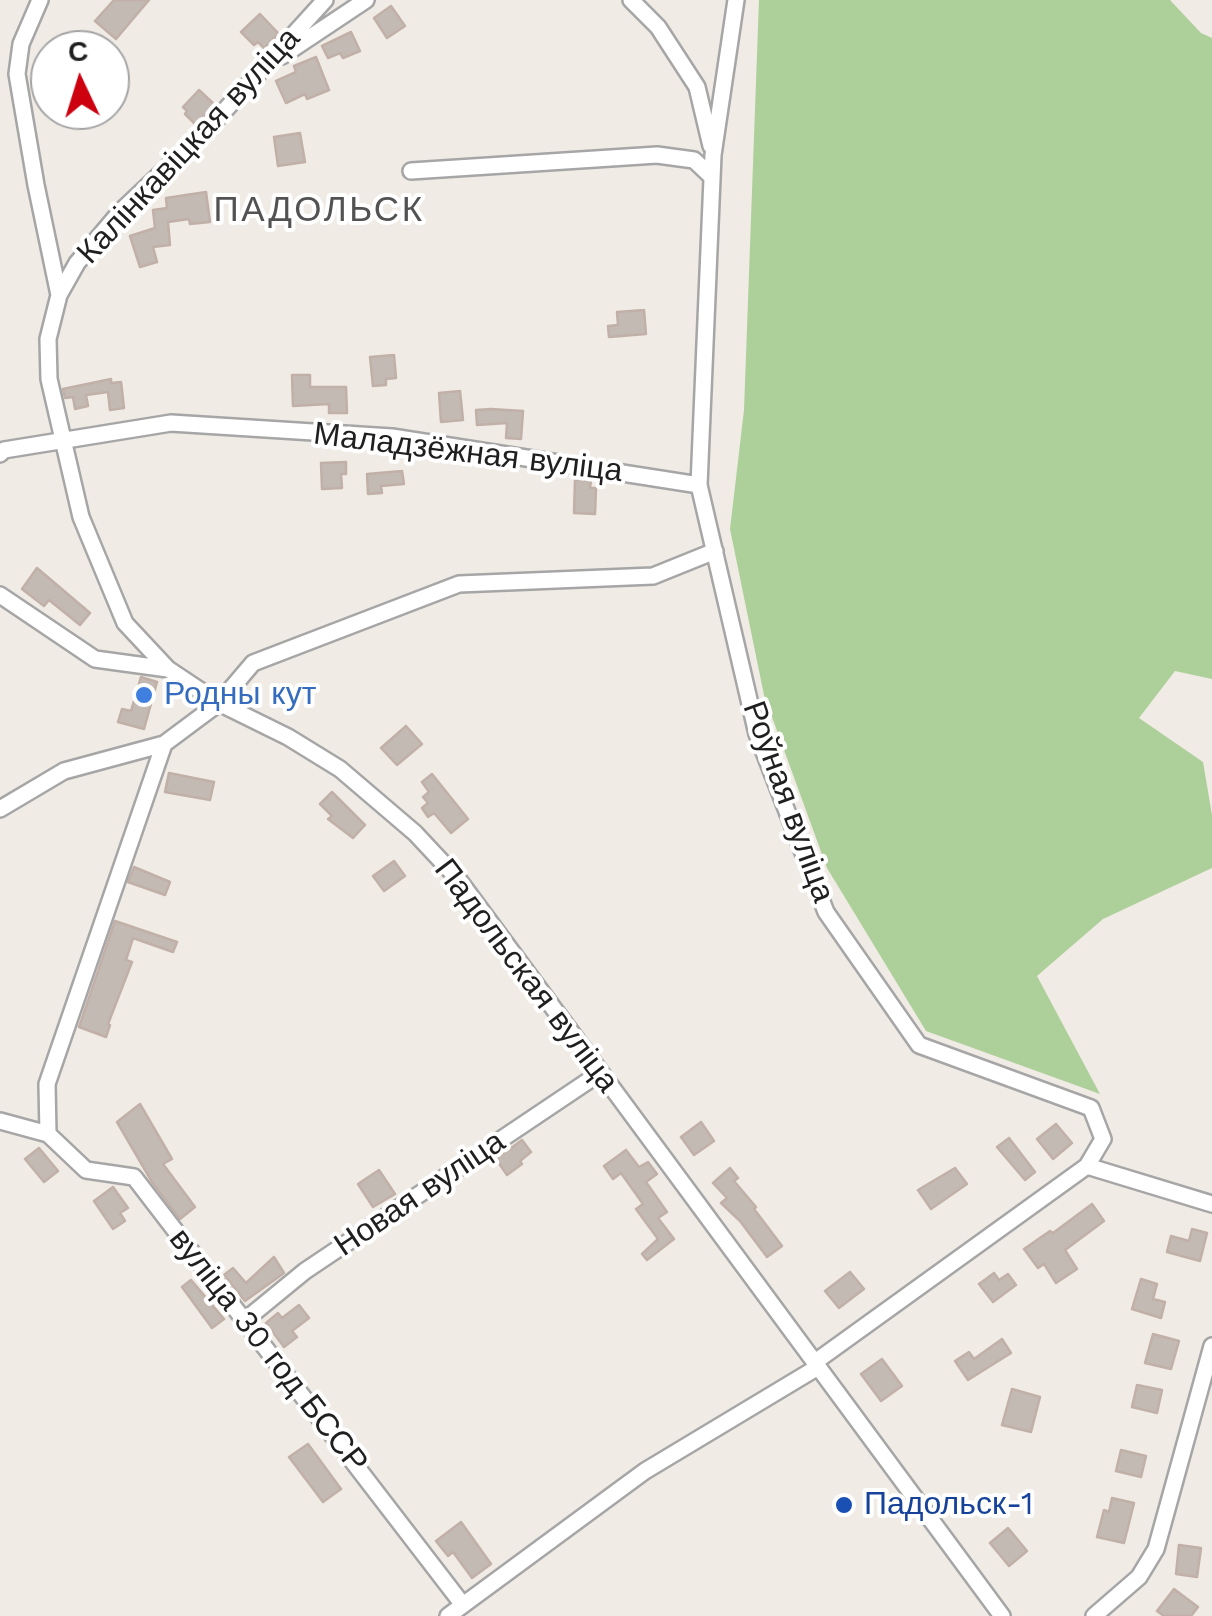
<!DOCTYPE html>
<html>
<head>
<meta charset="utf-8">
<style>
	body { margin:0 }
	#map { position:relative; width:1212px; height:1616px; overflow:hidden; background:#f0ebe5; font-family:"Work Sans",sans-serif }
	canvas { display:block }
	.north { position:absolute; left:30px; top:30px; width:100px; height:100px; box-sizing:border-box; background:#fff; border:2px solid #a5a5a5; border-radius:50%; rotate:356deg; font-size:28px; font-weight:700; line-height:40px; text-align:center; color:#1f1f1f }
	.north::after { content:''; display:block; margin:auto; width:35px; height:45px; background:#cd0010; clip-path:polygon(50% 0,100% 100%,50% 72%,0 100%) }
</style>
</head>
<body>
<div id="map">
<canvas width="1212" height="1616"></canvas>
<div class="north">С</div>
</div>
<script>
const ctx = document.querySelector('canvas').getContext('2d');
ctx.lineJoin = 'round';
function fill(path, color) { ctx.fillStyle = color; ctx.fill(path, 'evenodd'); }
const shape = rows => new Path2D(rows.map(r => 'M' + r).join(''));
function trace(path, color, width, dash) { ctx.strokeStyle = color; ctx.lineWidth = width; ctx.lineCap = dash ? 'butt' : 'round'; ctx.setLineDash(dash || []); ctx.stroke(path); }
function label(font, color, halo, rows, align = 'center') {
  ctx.font = font + ' "Work Sans",sans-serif'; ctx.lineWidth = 8; ctx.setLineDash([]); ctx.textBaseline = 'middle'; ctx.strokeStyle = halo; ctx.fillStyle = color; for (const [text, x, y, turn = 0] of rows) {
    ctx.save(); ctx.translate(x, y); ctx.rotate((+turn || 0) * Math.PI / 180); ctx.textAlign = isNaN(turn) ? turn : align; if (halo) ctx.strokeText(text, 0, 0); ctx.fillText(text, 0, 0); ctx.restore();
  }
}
const forest = shape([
	[759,0,1170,0,1201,33,1212,38,1212,679,1175,671,1139,718,1203,762,1212,815,1212,868,1103,919,1037,976,1100,1094,926,1031,827,868,764,695,730,529,744,410]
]);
const building = shape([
	[114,0,149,0,116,39,95,21,114,0],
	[391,6,405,26,387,38,374,18,391,6],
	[260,14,279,34,264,48,258,42,254,45,241,32,260,14],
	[351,32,360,51,343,58,340,53,328,58,322,46,351,32],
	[316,57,329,90,307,99,305,94,286,103,276,81,296,72,294,66,316,57],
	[199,90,215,105,196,125,185,114,187,111,183,107,199,90],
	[300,133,305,162,278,166,274,137,300,133],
	[206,192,210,222,190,224,189,219,168,222,170,245,153,247,157,262,140,267,130,236,155,228,153,210,167,208,166,198,206,192],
	[644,310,646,334,609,337,608,326,618,325,617,312,644,310],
	[394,355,396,378,386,379,386,385,373,386,370,357,394,355],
	[292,375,310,375,310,387,346,387,347,413,329,413,329,404,293,406,292,375],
	[111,379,111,383,121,382,124,408,110,410,108,392,86,395,88,406,75,409,73,397,65,398,63,389,111,379],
	[460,391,463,420,441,422,439,393,460,391],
	[491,409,523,411,521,439,506,438,507,423,477,425,476,410,491,409],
	[346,462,346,474,341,474,342,488,322,489,321,463,346,462],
	[402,471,404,484,381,486,382,493,368,494,367,474,402,471],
	[575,480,591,480,590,488,596,488,595,514,574,513,575,480],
	[37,568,90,613,80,625,49,600,44,606,22,589,37,568],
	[141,677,157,682,144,729,118,722,122,709,131,711,141,677],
	[406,726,422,744,397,765,381,748,406,726],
	[169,773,214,782,210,800,165,792,169,773],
	[432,774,468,819,451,833,434,813,428,817,422,808,428,803,423,797,429,792,422,782,432,774],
	[332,792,365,825,353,838,328,819,332,816,320,804,332,792],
	[394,861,405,876,384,891,373,876,394,861],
	[134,867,170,882,165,895,128,882,134,867],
	[115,921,177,942,173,952,133,938,126,960,132,962,108,1024,110,1025,106,1037,79,1027,115,921],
	[140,1104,172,1159,163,1164,195,1207,180,1219,152,1182,117,1122,140,1104],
	[701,1122,714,1141,694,1155,681,1137,701,1122],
	[1056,1124,1072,1143,1053,1159,1037,1139,1056,1124],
	[1009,1138,1035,1172,1025,1180,997,1147,1009,1138],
	[522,1140,531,1152,520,1161,522,1164,507,1175,496,1159,522,1140],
	[39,1148,58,1171,44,1182,25,1159,39,1148],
	[626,1150,639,1167,648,1162,657,1174,646,1182,667,1212,658,1218,674,1239,647,1260,642,1254,658,1239,636,1209,643,1204,621,1173,613,1179,604,1166,626,1150],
	[730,1168,738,1178,734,1181,756,1207,754,1209,782,1246,767,1257,740,1221,721,1203,727,1198,713,1183,730,1168],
	[955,1168,967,1184,931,1209,918,1190,955,1168],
	[379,1170,395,1194,373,1207,358,1184,379,1170],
	[113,1187,128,1208,120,1213,125,1221,113,1229,94,1201,113,1187],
	[1092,1204,1104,1221,1065,1250,1077,1269,1056,1283,1044,1264,1038,1268,1024,1249,1050,1231,1053,1233,1092,1204],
	[1192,1229,1207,1233,1200,1261,1167,1252,1171,1236,1189,1241,1192,1229],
	[274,1257,284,1273,245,1301,224,1275,233,1268,246,1283,274,1257],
	[850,1272,864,1289,839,1308,825,1291,850,1272],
	[994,1273,999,1280,1008,1274,1016,1285,993,1302,979,1284,994,1273],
	[1141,1279,1157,1284,1153,1299,1165,1302,1161,1318,1132,1309,1141,1279],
	[191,1280,224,1319,212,1328,182,1287,191,1280],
	[299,1305,309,1318,292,1331,297,1337,284,1347,266,1323,278,1313,282,1318,299,1305],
	[1153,1334,1179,1341,1171,1369,1145,1363,1153,1334],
	[1002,1339,1011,1353,968,1380,955,1361,969,1352,974,1359,1002,1339],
	[882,1359,902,1386,881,1401,861,1374,882,1359],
	[1137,1385,1162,1390,1157,1413,1132,1407,1137,1385],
	[1012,1389,1040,1397,1031,1432,1002,1425,1012,1389],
	[308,1444,341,1489,323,1502,289,1457,308,1444],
	[1121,1450,1146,1456,1141,1477,1116,1471,1121,1450],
	[1112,1498,1134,1503,1124,1543,1097,1537,1104,1510,1109,1512,1112,1498],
	[461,1522,491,1564,472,1578,453,1552,448,1556,436,1541,461,1522],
	[1008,1528,1027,1551,1009,1566,990,1543,1008,1528],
	[1179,1545,1201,1548,1197,1577,1176,1574,1179,1545],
	[1174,1589,1198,1607,1191,1616,1164,1616,1157,1611,1174,1589]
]);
const minor = shape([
	[40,0,21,44,17,74,36,185,59,295],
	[631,0,658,27,697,87,711,146],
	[736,0,713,155,699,485,757,734,826,912,919,1045,1091,1108,1103,1139,1087,1166,815,1362],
	[282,56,366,0],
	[411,171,657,155,694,160,712,177],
	[0,454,4,450,171,423,392,437,699,485],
	[0,595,95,659,168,669,219,703,288,737,340,769,415,833,458,879,1002,1616],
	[168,669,125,623,81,517,49,379,48,339,59,295,77,263,120,212,207,130,325,0],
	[0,809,64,771,164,744],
	[0,1121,48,1134,86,1170,134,1177,463,1605],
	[48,1134,47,1084,164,744,219,703,253,663,459,584,653,576,715,551],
	[1087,1166,1212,1204],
	[244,1321,305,1271,600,1073],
	[448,1616,645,1471,818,1367],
	[1094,1616,1139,1577,1156,1549,1212,1346]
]);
const markers = [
	[144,695,10,"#3f7fe0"],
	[844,1505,10,"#1a4fb4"]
];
const streetNames = [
	["Калінкавіцкая вуліца",189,146,-47],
	["Маладзёжная вуліца",468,453,7],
	["Роўная вуліца",788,802,70],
	["Падольская вуліца",526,976,53],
	["Новая вуліца",420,1194,-34],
	["вуліца 30 год БССР",268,1351,52]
];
const shopNames = [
	["Родны кут",164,695]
];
const transitNames = [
	["Падольск-1",864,1505]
];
const neighbourhoodNames = [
	["ПАДОЛЬСК",319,211]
];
fill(forest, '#adcf99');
fill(building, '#c4bab4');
trace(building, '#c1b0a7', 2.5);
trace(minor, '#a6a6a6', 20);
trace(minor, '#fff', 15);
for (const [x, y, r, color] of markers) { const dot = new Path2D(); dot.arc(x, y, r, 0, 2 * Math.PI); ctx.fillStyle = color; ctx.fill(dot); trace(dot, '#fff', 4); }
label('32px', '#1f1f1f', '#fff', streetNames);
label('32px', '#366cbe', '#fff', shopNames, 'left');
label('32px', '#164399', '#fff', transitNames, 'left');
ctx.letterSpacing = '2.5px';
label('35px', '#525252', '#fff', neighbourhoodNames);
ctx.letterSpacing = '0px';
</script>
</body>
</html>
